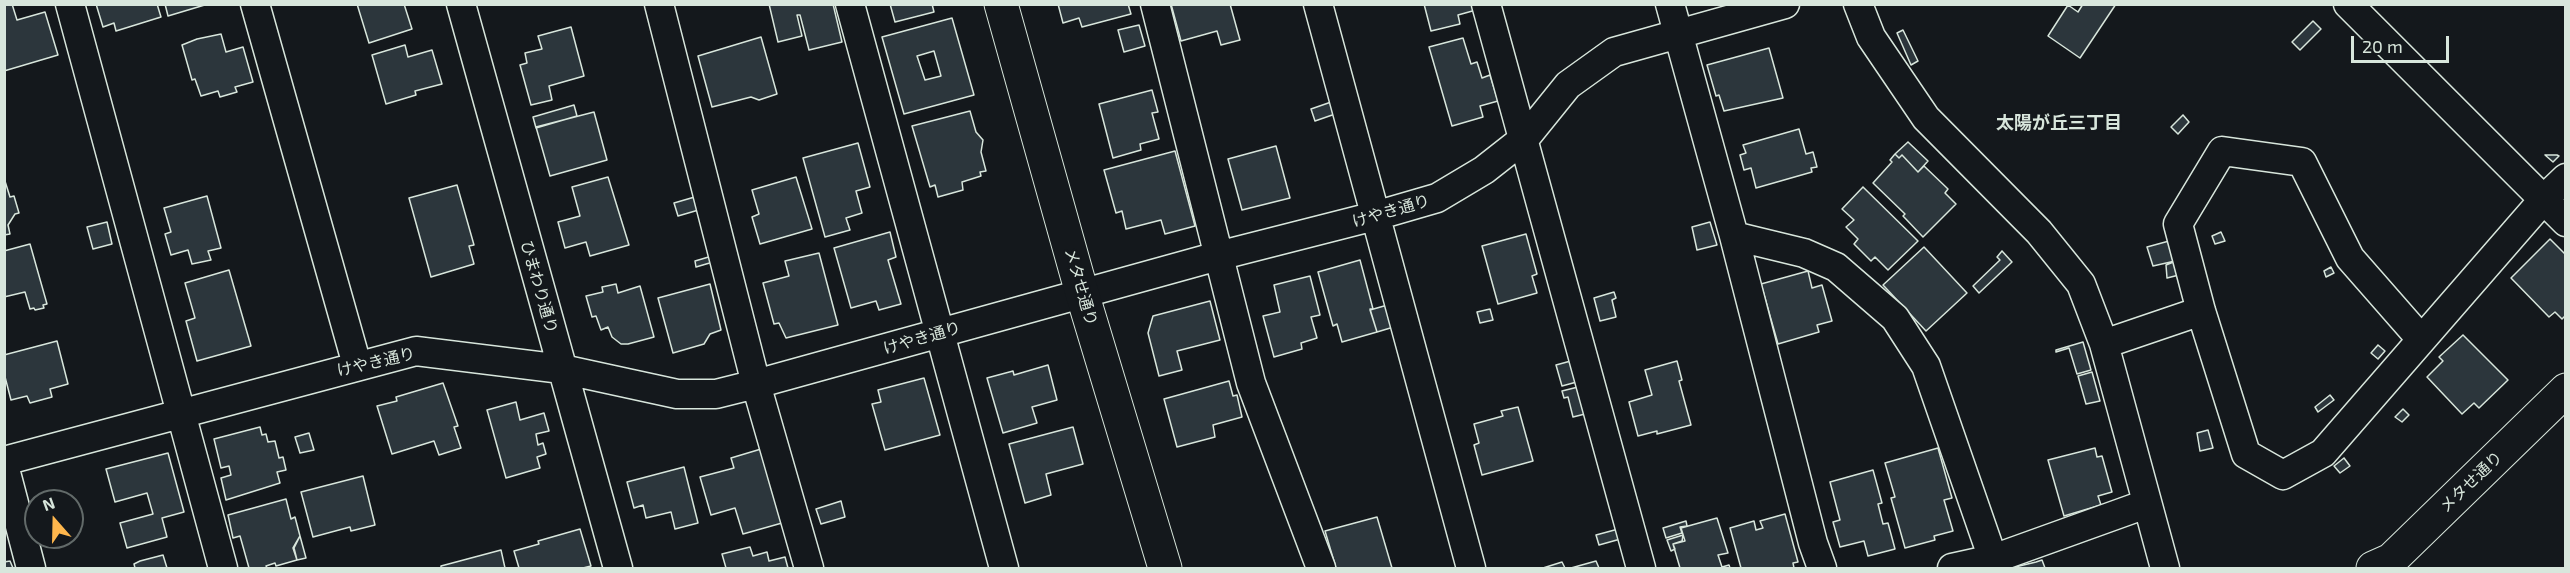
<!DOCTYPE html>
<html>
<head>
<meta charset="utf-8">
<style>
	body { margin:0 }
	#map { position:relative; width:2570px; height:573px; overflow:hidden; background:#14181c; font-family:"Exo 2",sans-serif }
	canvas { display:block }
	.frame { position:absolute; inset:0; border:6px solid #d8e6dc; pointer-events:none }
	.north { position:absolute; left:24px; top:489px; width:60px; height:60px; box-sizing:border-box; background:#14181c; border:2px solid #626a69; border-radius:50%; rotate:340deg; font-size:16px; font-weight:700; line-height:24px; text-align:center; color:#d8e6dc }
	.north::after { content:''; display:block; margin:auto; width:21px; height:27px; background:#ffb74d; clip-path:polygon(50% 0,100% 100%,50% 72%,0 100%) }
	.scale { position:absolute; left:2351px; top:36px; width:98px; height:27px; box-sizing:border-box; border:3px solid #d8e6dc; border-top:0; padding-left:8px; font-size:18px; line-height:21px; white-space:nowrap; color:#d8e6dc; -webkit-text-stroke:4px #14181c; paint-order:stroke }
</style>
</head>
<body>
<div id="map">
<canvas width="2570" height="573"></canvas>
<div class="frame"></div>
<div class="north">N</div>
<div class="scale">20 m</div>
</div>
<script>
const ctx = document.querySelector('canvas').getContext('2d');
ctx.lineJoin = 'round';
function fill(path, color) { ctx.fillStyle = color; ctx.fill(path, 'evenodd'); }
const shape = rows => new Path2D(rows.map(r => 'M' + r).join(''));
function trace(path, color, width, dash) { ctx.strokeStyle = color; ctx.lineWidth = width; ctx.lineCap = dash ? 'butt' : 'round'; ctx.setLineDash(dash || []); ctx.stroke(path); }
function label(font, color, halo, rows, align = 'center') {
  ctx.font = font + ' "Exo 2","Noto Sans JP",sans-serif'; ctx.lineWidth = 4.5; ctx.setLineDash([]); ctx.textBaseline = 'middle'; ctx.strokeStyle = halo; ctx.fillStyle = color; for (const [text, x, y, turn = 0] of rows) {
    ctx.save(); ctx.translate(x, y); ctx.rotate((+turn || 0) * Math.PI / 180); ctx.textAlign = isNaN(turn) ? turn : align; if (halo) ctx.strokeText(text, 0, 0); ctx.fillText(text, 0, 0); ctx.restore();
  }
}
const building = shape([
	[4,4,12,4,17,20,45,12,58,55,4,71,4,4],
	[96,4,157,4,161,17,116,31,114,23,103,27,96,4],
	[165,4,208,4,168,16,165,4],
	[357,4,404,4,412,29,369,43,357,4],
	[769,4,833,4,842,42,809,50,800,15,797,15,802,36,778,42,769,4],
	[890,4,932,4,934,12,895,22,890,4],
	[1058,4,1128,4,1131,14,1082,27,1079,18,1063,23,1058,4],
	[1171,4,1230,4,1240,40,1221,45,1217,31,1181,41,1171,4],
	[1424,4,1475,4,1476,10,1458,15,1460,24,1431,31,1424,4],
	[2083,4,2116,4,2080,58,2048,36,2068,5,2078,12,2083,4],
	[952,18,974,95,904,114,882,37,952,18],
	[2313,21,2321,29,2300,50,2292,42,2313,21],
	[1139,25,1145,46,1124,52,1118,30,1139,25],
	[571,27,584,76,549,86,552,100,531,105,520,65,527,63,525,53,542,49,538,36,571,27],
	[1903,30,1918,61,1911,65,1897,33,1903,30],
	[221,34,226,52,243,47,253,82,235,87,237,92,220,97,218,91,201,96,195,79,192,80,182,45,197,39,221,34],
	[761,37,777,94,759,100,751,97,712,107,698,56,761,37],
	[1463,38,1471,64,1477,62,1482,78,1490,75,1498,101,1480,106,1483,117,1452,126,1429,47,1463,38],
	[405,45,408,57,432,50,442,84,415,91,416,95,386,104,372,55,405,45],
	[1769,48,1783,98,1724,111,1719,95,1716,96,1707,65,1769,48],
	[934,51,941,76,925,80,917,56,934,51],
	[1152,90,1158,112,1152,113,1159,139,1140,144,1141,150,1113,158,1099,104,1152,90],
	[1334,101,1338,113,1315,121,1311,109,1334,101],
	[574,105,577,116,536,128,533,117,574,105],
	[970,111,976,132,983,140,981,152,986,171,980,172,981,176,962,182,963,190,938,197,935,185,930,187,912,126,970,111],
	[594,112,607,160,550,176,536,127,594,112],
	[2183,115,2189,122,2178,134,2171,127,2183,115],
	[1799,129,1806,154,1813,152,1817,167,1811,168,1812,172,1756,188,1751,168,1744,170,1740,155,1746,153,1743,145,1799,129],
	[1908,142,1928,161,1918,172,1902,155,1899,158,1895,154,1908,142],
	[858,143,870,187,856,191,862,213,846,218,850,230,825,237,803,158,858,143],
	[1276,146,1290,198,1242,210,1228,159,1276,146],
	[1175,151,1195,226,1165,234,1161,220,1126,229,1122,211,1116,213,1104,170,1175,151],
	[1895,154,1899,158,1902,155,1918,172,1924,166,1948,189,1945,193,1956,204,1923,237,1903,216,1905,214,1873,183,1892,162,1890,160,1895,154],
	[2545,155,2557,155,2559,156,2553,162,2545,155],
	[608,177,629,245,590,256,586,242,565,248,558,222,580,216,572,187,608,177],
	[796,177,812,229,760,244,752,217,759,214,752,190,796,177],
	[4,178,10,197,14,196,19,213,15,214,8,225,10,234,4,235,4,178],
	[457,185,474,245,469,246,474,264,431,277,409,198,457,185],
	[1863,187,1918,241,1888,270,1875,257,1871,261,1854,244,1858,239,1846,227,1854,220,1842,209,1863,187],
	[207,196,221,248,208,251,211,260,192,264,188,250,171,255,165,234,171,232,164,208,207,196],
	[698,196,702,209,678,216,674,203,698,196],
	[107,222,112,244,93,249,87,227,107,222],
	[1710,222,1717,245,1697,250,1692,227,1710,222],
	[890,232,896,257,888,260,901,304,879,310,876,301,851,308,834,248,890,232],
	[2221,232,2225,241,2215,244,2212,236,2221,232],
	[1526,234,1537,274,1532,276,1537,293,1498,304,1482,246,1526,234],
	[2550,239,2566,255,2566,315,2562,319,2555,312,2549,317,2511,278,2550,239],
	[2169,241,2175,261,2153,266,2147,247,2169,241],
	[30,244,47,304,43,305,44,308,35,310,34,308,30,309,25,292,4,297,4,251,30,244],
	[1924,247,1967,293,1926,331,1883,285,1924,247],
	[2002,251,2012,262,1979,293,1973,286,2000,260,1997,257,2002,251],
	[819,253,838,325,786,338,779,323,774,324,763,283,789,276,785,261,819,253],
	[712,256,713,262,696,267,695,261,712,256],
	[1360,260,1373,309,1370,309,1377,332,1342,342,1337,324,1333,326,1318,272,1360,260],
	[2176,261,2179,275,2167,278,2166,265,2176,261],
	[2331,267,2334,273,2326,277,2324,271,2331,267],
	[229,270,251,346,197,361,186,321,195,318,185,283,229,270],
	[1808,271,1812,288,1822,285,1832,321,1817,325,1819,332,1778,344,1761,284,1808,271],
	[1310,276,1320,315,1311,317,1317,338,1301,343,1302,349,1274,357,1263,316,1280,312,1274,285,1310,276],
	[616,284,618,293,640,286,654,337,628,344,621,344,612,337,608,327,601,330,596,316,592,317,586,296,603,292,602,287,616,284],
	[710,284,721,330,710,334,704,344,673,353,658,298,710,284],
	[1614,292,1616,298,1612,300,1616,317,1600,321,1594,298,1614,292],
	[1210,301,1220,340,1177,351,1182,370,1159,376,1148,333,1153,316,1210,301],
	[1391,304,1397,326,1377,332,1370,310,1391,304],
	[1490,309,1493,320,1480,323,1477,312,1490,309],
	[2463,335,2508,380,2479,408,2474,403,2462,414,2427,377,2443,361,2439,357,2463,335],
	[57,341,68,384,50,389,52,397,30,403,27,396,11,400,4,373,4,355,57,341],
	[2083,342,2091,370,2077,374,2069,348,2056,352,2056,350,2083,342],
	[2378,345,2385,351,2378,359,2371,353,2378,345],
	[1578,359,1584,380,1562,386,1556,365,1578,359],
	[1677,361,1682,380,1679,381,1691,425,1657,434,1657,431,1638,436,1629,402,1652,395,1645,370,1677,361],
	[1048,365,1057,400,1032,407,1037,423,1003,433,987,378,1013,371,1014,375,1048,365],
	[2092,372,2100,401,2086,404,2078,376,2092,372],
	[924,378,940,435,885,450,872,404,881,402,878,390,924,378],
	[1229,381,1233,396,1237,395,1242,417,1213,425,1215,437,1177,447,1164,399,1229,381],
	[443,383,458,426,454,427,461,448,439,455,434,441,392,454,377,406,397,401,396,397,443,383],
	[1582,386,1589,413,1573,417,1568,397,1564,398,1562,391,1582,386],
	[2330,395,2334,400,2318,412,2315,407,2330,395],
	[516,402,520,420,544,413,549,431,536,434,538,445,543,443,546,454,537,457,540,468,506,478,487,410,516,402],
	[1518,407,1533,461,1482,475,1474,445,1479,443,1474,424,1503,416,1501,411,1518,407],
	[2403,409,2409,415,2402,422,2395,417,2403,409],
	[260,427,262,435,266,434,268,442,275,441,279,458,283,457,286,470,277,472,280,483,226,500,221,478,231,475,229,466,221,468,214,439,260,427],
	[1073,427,1083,464,1046,474,1051,495,1025,503,1009,444,1073,427],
	[2208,430,2213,448,2200,451,2197,433,2208,430],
	[309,433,314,450,300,453,295,437,309,433],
	[1938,448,1952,498,1944,500,1953,531,1934,536,1935,540,1905,548,1891,498,1895,497,1885,463,1938,448],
	[2095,448,2097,457,2102,456,2112,492,2098,496,2101,505,2064,516,2048,460,2095,448],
	[761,449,782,523,743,534,735,508,711,515,700,477,734,468,731,458,761,449],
	[168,453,184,512,162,518,167,537,127,548,120,523,153,514,147,493,115,502,106,469,168,453],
	[2344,458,2350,466,2340,473,2334,466,2344,458],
	[684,467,698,523,675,529,671,512,646,518,643,505,634,508,627,482,684,467],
	[1873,470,1882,503,1878,504,1883,524,1888,523,1895,549,1868,556,1864,541,1840,547,1833,522,1840,520,1830,482,1873,470],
	[363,476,375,525,351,531,350,527,313,537,301,492,363,476],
	[286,499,291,519,295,517,300,536,293,548,297,560,276,566,275,563,266,566,267,568,249,568,240,536,233,538,228,515,286,499],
	[841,501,845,517,821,524,816,509,841,501],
	[1785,514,1798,562,1793,563,1794,568,1741,568,1730,528,1754,521,1756,530,1763,528,1760,521,1785,514],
	[1377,517,1392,568,1336,568,1325,531,1377,517],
	[1717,518,1728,553,1718,555,1722,567,1729,565,1730,568,1680,568,1673,544,1685,541,1681,528,1717,518],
	[1686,521,1687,526,1680,527,1682,533,1666,538,1663,528,1686,521],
	[1622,528,1624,538,1599,545,1596,535,1622,528],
	[580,529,591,566,583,568,519,568,514,551,539,544,538,541,580,529],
	[1683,535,1682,541,1673,544,1675,549,1671,551,1667,540,1683,535],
	[300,536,306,558,297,560,294,548,300,536],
	[750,547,753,556,767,552,769,561,785,557,788,568,726,568,722,554,750,547],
	[501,550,505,568,441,568,441,566,501,550],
	[163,555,167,568,135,568,134,564,140,561,163,555],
	[2042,560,2045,568,2011,568,2036,562,2042,560],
	[10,561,13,568,4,568,4,562,10,561],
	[1596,561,1599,568,1571,568,1596,561],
	[1562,562,1565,568,1543,568,1562,562]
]);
const street = shape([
	[70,4,223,568],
	[255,4,357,365],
	[461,4,618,568],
	[659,4,756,384,809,568],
	[850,4,1004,568],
	[1155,4,1251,383,1321,568],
	[1318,4,1471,568],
	[1486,4,1641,568],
	[1670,4,1734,236,1813,543,1822,568],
	[1858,4,1871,37,1926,118,2039,232,2081,284,2104,344,2165,568],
	[2348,4,2566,222],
	[1734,236,1804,253,1836,267,1895,318,1926,366,1993,559],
	[2421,339,2350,258,2302,162,2222,151,2178,224,2201,311,2246,454,2283,475,2323,453,2544,199,2566,178],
	[2104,344,2201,311],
	[4,461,416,351,562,369,677,394,716,394,756,384,1218,256,1375,216,1437,198,1484,170,1526,137,1568,85,1614,52,1785,4],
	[4,465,31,568],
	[1952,568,1993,559,2146,504]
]);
const secondary = shape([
	[1001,4,1082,293,1165,568],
	[2373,568,2391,560,2566,390]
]);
const streetNames = [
	["けやき通り",1391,211,-16],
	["ひまわり通り",539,287,74],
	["メタせ通り",1081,287,74],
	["けやき通り",922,338,-16],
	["けやき通り",376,362,-13],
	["メタせ通り",2471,482,-44]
];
const neighbourhoodNames = [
	["太陽が丘三丁目",2059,123]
];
fill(building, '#2c363c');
trace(building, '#d8e6dc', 1.5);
trace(street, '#d8e6dc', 31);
trace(secondary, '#d8e6dc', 35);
trace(street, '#14181c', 28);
trace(secondary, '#14181c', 33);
label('16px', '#d8e6dc', '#14181c', streetNames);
label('bold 18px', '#d8e6dc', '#14181c', neighbourhoodNames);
</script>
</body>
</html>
